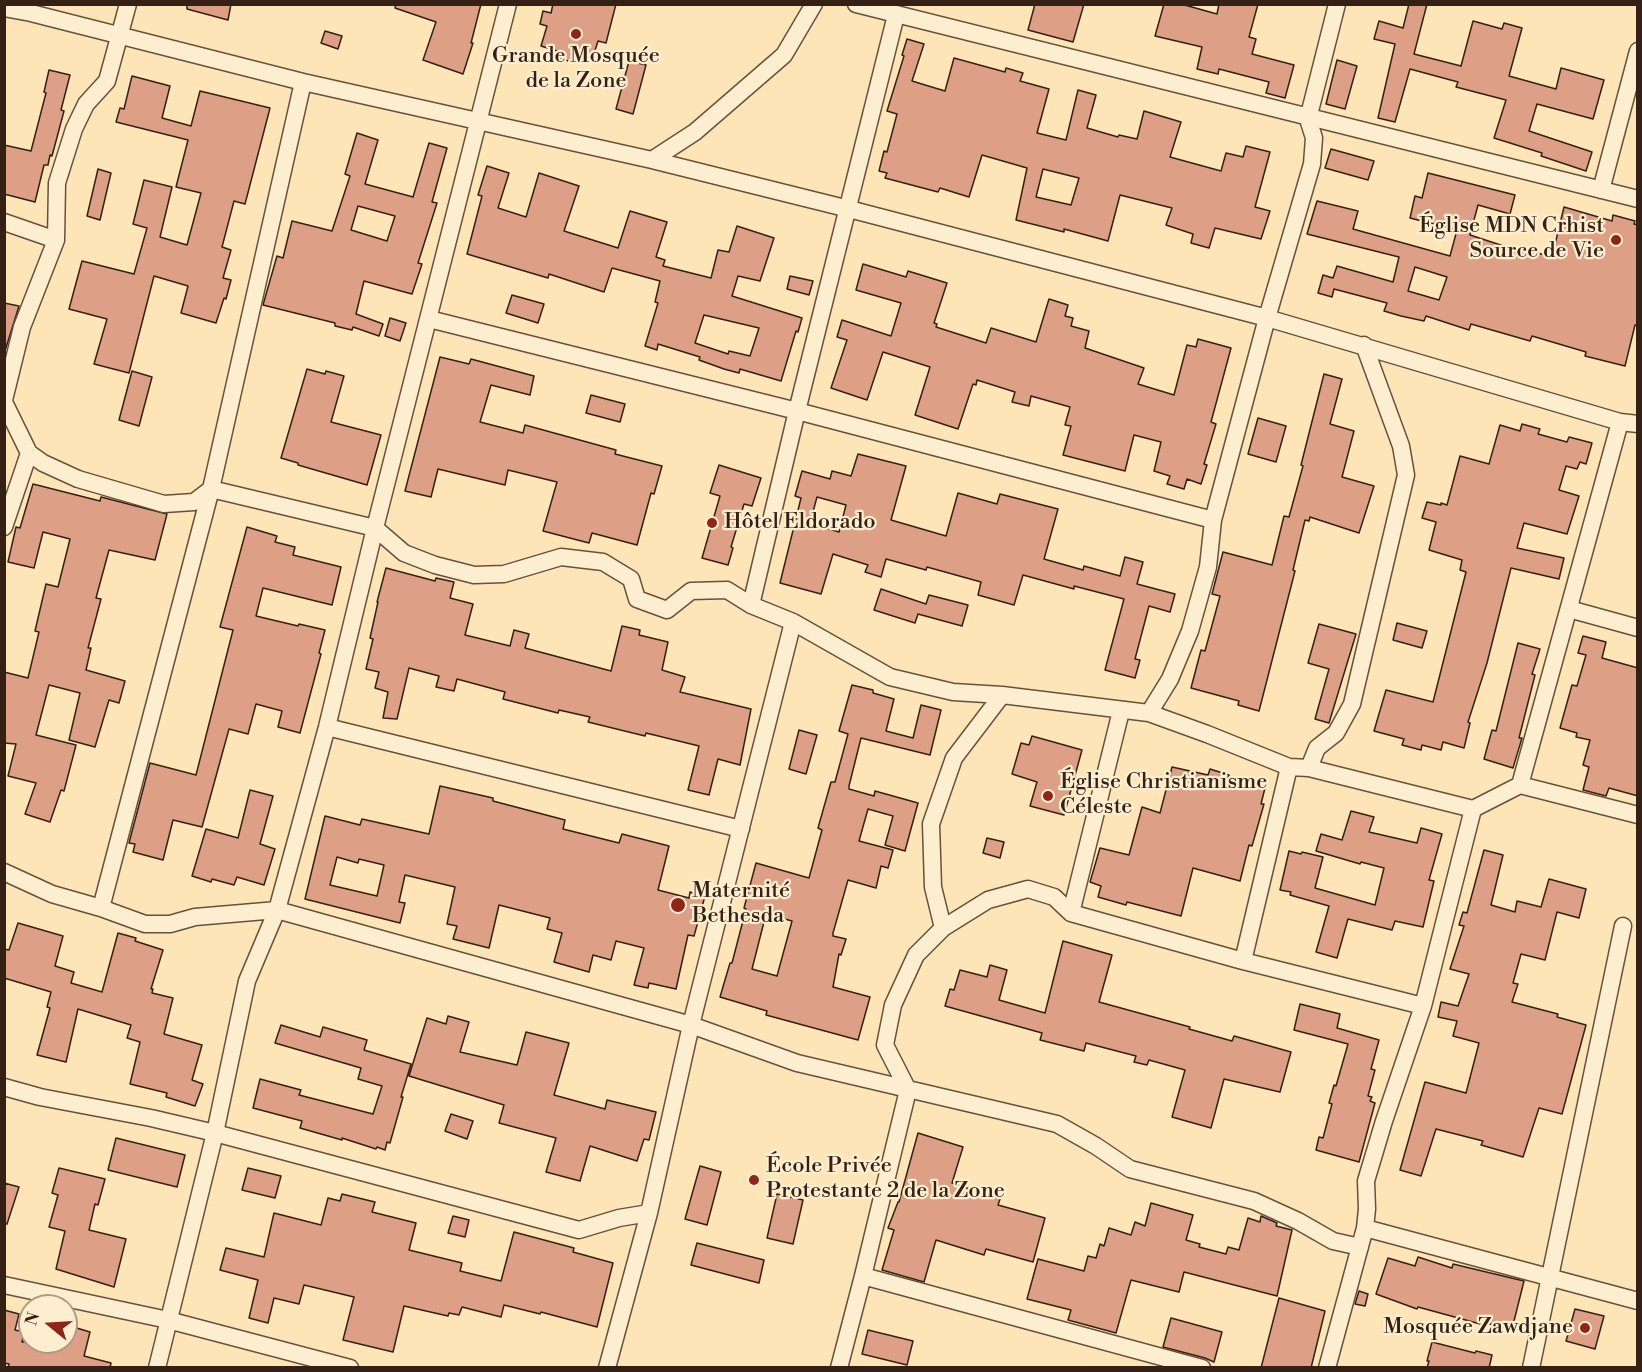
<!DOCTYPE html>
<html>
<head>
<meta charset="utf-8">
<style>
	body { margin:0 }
	#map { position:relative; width:1642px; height:1372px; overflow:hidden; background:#fde5b7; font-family:"Libre Bodoni",serif }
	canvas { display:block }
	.frame { position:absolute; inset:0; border:6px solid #342015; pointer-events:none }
	.north { position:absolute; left:18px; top:1294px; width:60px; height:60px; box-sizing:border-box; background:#feeed0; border:2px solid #ad9c85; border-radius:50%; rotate:288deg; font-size:16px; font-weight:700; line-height:24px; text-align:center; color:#342015 }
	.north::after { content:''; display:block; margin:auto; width:21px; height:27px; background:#8f2418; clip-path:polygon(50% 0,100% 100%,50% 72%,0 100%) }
</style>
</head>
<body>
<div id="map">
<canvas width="1642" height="1372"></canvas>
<div class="frame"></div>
<div class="north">N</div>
</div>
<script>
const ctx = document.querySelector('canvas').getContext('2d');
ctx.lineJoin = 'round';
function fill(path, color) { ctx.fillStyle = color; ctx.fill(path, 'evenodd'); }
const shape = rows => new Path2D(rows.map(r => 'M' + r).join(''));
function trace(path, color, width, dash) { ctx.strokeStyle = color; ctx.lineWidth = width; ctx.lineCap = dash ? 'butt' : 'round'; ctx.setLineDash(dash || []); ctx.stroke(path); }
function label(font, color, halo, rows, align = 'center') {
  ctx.font = font + ' "Libre Bodoni",serif'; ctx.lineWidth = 4.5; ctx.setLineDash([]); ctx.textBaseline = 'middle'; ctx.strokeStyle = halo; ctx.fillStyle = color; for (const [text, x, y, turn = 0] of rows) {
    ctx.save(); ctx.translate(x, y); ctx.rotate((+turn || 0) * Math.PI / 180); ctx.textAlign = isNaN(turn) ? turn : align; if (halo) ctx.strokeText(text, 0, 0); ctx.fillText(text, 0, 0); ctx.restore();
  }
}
const building = shape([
	[187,4,231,4,228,20,187,9,187,4],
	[396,4,481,4,471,43,473,43,463,74,423,60,436,22,395,8,396,4],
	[553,4,616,4,606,43,598,41,592,60,574,55,572,62,559,58,560,52,541,46,547,26,540,24,543,11,551,13,553,4],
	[1035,4,1084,4,1073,42,1028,30,1035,4],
	[1164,4,1181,4,1217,14,1219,4,1258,4,1249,37,1256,39,1252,54,1294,65,1285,98,1266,93,1269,82,1219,69,1218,74,1197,69,1202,47,1155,36,1164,4],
	[1409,4,1427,4,1414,54,1461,66,1473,21,1502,29,1504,23,1522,28,1509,76,1556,89,1561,68,1604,80,1593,119,1537,104,1529,131,1592,152,1586,171,1541,156,1542,153,1494,138,1506,100,1456,87,1458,82,1410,69,1395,122,1378,118,1395,44,1374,39,1379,21,1403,28,1409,4],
	[325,31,342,36,338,49,321,43,325,31],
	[907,39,924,44,912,81,945,91,954,58,1005,72,1006,68,1023,73,1020,81,1049,89,1037,133,1066,140,1078,90,1096,95,1087,128,1118,137,1119,135,1137,139,1144,111,1181,122,1170,157,1221,171,1226,153,1243,157,1246,146,1270,152,1255,207,1270,211,1261,239,1215,228,1209,248,1191,243,1193,234,1166,225,1172,208,1120,195,1108,241,1064,229,1064,232,1016,220,1027,168,982,155,969,197,940,188,938,192,885,178,887,173,879,171,884,151,887,152,897,114,887,111,904,56,902,55,907,39],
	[1043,169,1079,178,1071,205,1036,197,1043,169],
	[1337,60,1357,66,1345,109,1326,104,1337,60],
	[629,61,646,65,633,114,616,109,629,61],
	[49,70,70,75,61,110,64,111,52,156,50,155,48,165,44,165,35,202,4,194,4,145,31,151,46,93,44,92,49,70],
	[132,76,170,86,162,118,191,126,200,91,270,108,245,204,234,201,222,247,231,250,223,278,231,280,226,299,224,298,216,323,181,313,188,286,154,276,129,373,94,364,107,319,69,309,82,261,134,274,147,228,133,224,144,180,172,187,160,237,187,245,201,193,176,187,188,140,116,122,120,108,124,109,132,76],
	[357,133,378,140,365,184,413,197,429,143,447,148,432,202,437,203,418,263,422,264,412,294,364,281,356,314,383,324,379,336,353,327,352,330,335,326,335,323,263,305,277,256,283,258,292,221,332,231,350,176,345,174,357,133],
	[358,206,395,216,387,241,351,230,358,206],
	[1331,149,1374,161,1368,180,1325,168,1331,149],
	[487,166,509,173,498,208,526,217,539,173,579,186,564,231,618,248,630,211,667,222,656,257,665,260,663,266,711,278,718,250,729,252,737,226,774,238,760,281,738,276,732,296,802,318,798,332,796,331,781,381,740,369,739,373,724,369,699,360,700,357,658,344,657,350,645,346,658,303,655,302,660,281,612,268,604,292,549,274,548,278,467,254,482,196,478,195,487,166],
	[704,315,759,328,750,356,729,351,728,354,695,343,704,315],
	[98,169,111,173,100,220,87,216,98,169],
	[1428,173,1515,195,1510,214,1478,205,1470,235,1522,252,1523,249,1552,257,1564,207,1612,221,1613,215,1635,221,1634,224,1638,225,1638,325,1635,325,1625,366,1585,356,1586,352,1532,336,1530,341,1471,324,1469,330,1426,316,1424,321,1401,316,1384,311,1387,303,1334,289,1332,297,1318,293,1323,275,1333,278,1337,266,1393,282,1399,257,1307,234,1317,201,1358,211,1353,229,1450,256,1457,230,1410,218,1415,196,1422,198,1428,173],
	[1415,267,1447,277,1439,300,1408,291,1415,267],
	[863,264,906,277,908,271,947,283,934,323,937,324,936,327,986,343,991,328,1036,342,1049,299,1068,305,1065,316,1073,318,1071,326,1089,331,1085,348,1144,368,1138,384,1174,395,1187,345,1196,347,1198,339,1231,348,1211,422,1216,424,1204,464,1207,465,1201,484,1187,479,1184,489,1167,484,1170,476,1154,471,1161,442,1134,435,1125,471,1063,455,1071,426,1065,425,1070,407,1031,396,1029,406,1012,402,1015,392,977,380,976,385,973,384,958,429,915,415,930,367,883,352,867,400,831,388,847,340,837,337,842,320,891,336,901,303,856,290,863,264],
	[790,276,813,281,809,295,787,289,790,276],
	[512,295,544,304,538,323,506,313,512,295],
	[4,303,19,306,4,354,4,303],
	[390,318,406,323,400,341,385,336,390,318],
	[440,357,469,364,471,359,534,376,530,395,491,385,480,422,523,433,525,425,616,450,615,454,662,466,654,494,651,493,637,545,592,533,589,543,543,531,557,482,508,470,505,485,438,469,431,497,405,491,440,357],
	[307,369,325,374,326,371,344,376,331,422,381,435,367,485,298,465,298,463,281,458,307,369],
	[132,371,152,377,139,426,119,420,132,371],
	[1324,374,1342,379,1330,424,1354,431,1342,477,1374,486,1359,533,1310,517,1309,521,1305,520,1293,570,1295,571,1259,711,1238,705,1239,701,1191,688,1201,650,1205,651,1220,596,1212,594,1223,552,1272,565,1284,516,1289,517,1303,466,1301,465,1324,374],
	[591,395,625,404,620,422,586,413,591,395],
	[1258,418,1286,426,1276,462,1248,454,1258,418],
	[1522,424,1540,429,1538,434,1567,442,1569,437,1592,443,1586,464,1580,462,1577,469,1566,466,1559,490,1579,496,1567,534,1524,523,1517,548,1564,558,1559,579,1511,568,1487,663,1468,722,1470,723,1464,748,1443,742,1441,750,1422,745,1421,750,1402,745,1404,739,1374,731,1386,690,1433,702,1466,572,1460,570,1462,560,1429,550,1436,522,1422,518,1427,502,1441,505,1441,503,1447,505,1460,456,1489,464,1500,425,1520,431,1522,424],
	[858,454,906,466,891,520,946,536,958,493,997,504,1000,494,1058,509,1044,559,1083,570,1084,566,1120,576,1125,557,1143,562,1137,584,1175,594,1170,612,1149,606,1135,659,1140,660,1135,678,1105,670,1124,599,1074,586,1074,589,1023,575,1014,605,978,595,981,582,927,567,926,570,886,559,881,577,865,572,868,565,833,554,821,594,780,583,801,498,795,496,802,471,830,479,832,471,851,476,858,454],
	[817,497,846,505,839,532,810,523,817,497],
	[719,465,761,478,752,506,744,504,731,547,733,548,728,565,702,558,720,496,710,493,719,465],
	[33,484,100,501,101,497,167,514,155,560,109,550,96,598,101,599,88,648,91,648,86,670,125,681,119,703,109,700,95,747,69,740,80,693,49,685,36,735,76,745,64,791,61,790,50,822,25,814,36,783,8,776,16,744,4,743,4,672,28,678,39,632,35,631,46,584,58,587,70,539,43,532,34,568,8,562,16,527,20,528,33,484],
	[247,527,277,536,275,542,295,547,293,555,341,567,332,605,263,588,256,616,298,626,299,624,325,630,319,653,321,654,300,733,278,727,282,711,256,704,248,734,229,729,202,827,173,820,163,860,133,852,135,844,129,843,150,763,196,775,233,630,220,627,247,527],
	[386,568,435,581,436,578,454,582,450,598,473,604,465,635,510,646,514,630,529,634,525,648,611,671,622,626,640,630,639,635,668,642,662,670,685,677,680,692,751,709,740,765,718,759,709,795,688,790,699,746,646,733,645,736,588,722,590,717,559,710,558,713,503,699,505,692,457,679,454,691,436,687,439,676,409,668,397,719,383,718,388,692,375,688,379,672,366,669,373,639,370,638,378,602,377,602,386,568],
	[881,589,926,604,929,595,968,605,962,626,918,614,915,623,874,610,881,589],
	[1397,623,1427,631,1422,648,1393,640,1397,623],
	[1319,624,1356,634,1329,723,1315,719,1329,669,1308,663,1319,624],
	[1583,636,1606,642,1602,658,1638,668,1638,796,1609,788,1606,796,1583,790,1589,767,1583,765,1590,740,1576,737,1577,733,1560,728,1572,685,1577,686,1586,655,1578,653,1583,636],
	[1518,643,1540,649,1532,674,1535,675,1519,738,1522,738,1513,768,1484,759,1492,730,1496,731,1518,643],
	[852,685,873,690,873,693,894,699,886,731,913,738,921,705,941,710,930,755,861,738,849,786,849,789,874,796,875,791,918,803,905,851,885,845,893,816,868,809,859,841,893,850,888,868,881,866,876,888,848,880,833,933,833,936,846,939,841,955,839,954,833,987,870,997,858,1040,766,1015,767,1011,720,997,730,963,732,963,746,909,744,908,756,863,809,878,822,830,818,828,831,782,835,782,848,734,839,731,852,685],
	[766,914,792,921,777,976,752,969,766,914],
	[799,730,817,735,806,774,789,769,799,730],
	[1032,736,1082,750,1064,815,1030,806,1037,782,1012,774,1021,743,1029,745,1032,736],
	[1172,767,1208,775,1210,769,1229,775,1228,778,1265,788,1261,804,1264,804,1252,846,1249,845,1240,881,1193,868,1181,916,1127,902,1126,905,1098,897,1101,886,1090,882,1100,848,1129,855,1142,807,1160,813,1172,767],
	[440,786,493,798,493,801,565,820,563,829,619,843,622,834,669,846,658,890,689,898,690,892,705,896,694,936,688,935,676,989,649,983,648,988,634,985,644,948,616,941,611,960,593,955,589,972,554,962,562,933,547,929,550,918,499,905,489,948,453,939,457,926,447,924,455,887,405,875,399,902,405,903,400,923,305,899,325,816,360,825,362,819,429,834,440,786],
	[337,857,358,863,359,859,384,865,377,896,330,885,337,857],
	[250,790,273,796,260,844,275,849,264,885,237,877,234,885,212,879,211,882,192,876,206,829,238,838,250,790],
	[1351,811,1374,817,1369,832,1417,843,1421,828,1442,834,1429,880,1434,881,1423,927,1395,921,1392,930,1348,919,1337,958,1316,952,1329,906,1290,895,1291,892,1280,890,1289,851,1301,854,1302,852,1323,857,1315,888,1375,905,1384,868,1361,862,1360,864,1316,851,1321,834,1342,840,1351,811],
	[987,838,1004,842,1000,858,983,853,987,838],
	[1484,850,1503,855,1491,905,1515,912,1517,901,1541,907,1549,879,1586,889,1579,918,1557,912,1545,960,1521,954,1513,983,1518,984,1512,1002,1558,1014,1557,1017,1586,1025,1562,1114,1539,1108,1523,1157,1481,1145,1483,1141,1436,1129,1421,1176,1400,1170,1425,1082,1466,1093,1479,1043,1453,1036,1457,1021,1438,1017,1441,1002,1458,1006,1469,974,1450,969,1464,926,1459,925,1463,912,1467,913,1484,850],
	[18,923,63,936,55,966,74,972,71,983,102,992,118,933,136,938,135,941,163,950,151,989,153,989,152,993,173,998,164,1034,202,1045,192,1080,203,1084,195,1106,166,1097,167,1093,130,1084,140,1042,127,1038,131,1025,78,1009,66,1062,37,1055,50,1008,47,1007,51,992,4,978,4,949,9,950,18,923],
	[1063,941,1112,955,1099,1002,1190,1027,1189,1029,1232,1041,1234,1036,1291,1052,1280,1092,1224,1079,1211,1128,1172,1117,1185,1070,1149,1060,1147,1065,1134,1062,1136,1056,1086,1043,1084,1051,1040,1040,1042,1033,945,1006,950,989,954,990,960,970,987,977,990,965,1007,970,999,1000,1045,1013,1063,941],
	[1300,1004,1340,1014,1337,1028,1379,1040,1371,1069,1375,1070,1368,1096,1372,1097,1370,1101,1375,1103,1359,1162,1316,1150,1319,1137,1323,1138,1332,1104,1329,1103,1334,1085,1336,1086,1348,1044,1294,1030,1300,1004],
	[448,1016,469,1022,460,1052,517,1065,526,1032,569,1043,554,1095,605,1109,607,1100,656,1112,649,1140,644,1139,637,1161,590,1146,580,1181,546,1172,556,1138,499,1123,504,1105,409,1076,427,1018,446,1024,448,1016],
	[281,1025,320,1037,323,1027,367,1040,364,1050,411,1064,401,1097,403,1097,390,1143,387,1142,385,1150,377,1147,376,1149,342,1138,342,1140,300,1128,302,1121,253,1108,260,1079,301,1090,299,1095,373,1114,382,1086,358,1079,361,1068,275,1043,281,1025],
	[451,1114,473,1121,467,1139,445,1131,451,1114],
	[918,1133,963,1147,952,1183,1000,1199,998,1205,1045,1218,1033,1262,986,1249,984,1255,936,1240,924,1282,882,1270,894,1230,888,1228,898,1202,899,1202,918,1133],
	[116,1138,185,1155,177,1187,108,1170,116,1138],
	[700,1166,721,1172,707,1225,685,1219,700,1166],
	[59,1168,105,1179,98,1205,95,1204,89,1230,126,1239,114,1287,56,1269,65,1231,49,1227,58,1195,52,1193,59,1168],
	[248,1168,281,1176,275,1198,242,1190,248,1168],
	[4,1183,19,1187,7,1224,4,1224,4,1183],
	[342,1194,375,1202,372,1212,416,1223,409,1250,462,1263,460,1271,501,1281,514,1232,574,1248,573,1252,613,1263,597,1327,541,1312,540,1314,504,1305,501,1317,462,1307,459,1315,449,1313,448,1316,404,1306,393,1352,343,1340,354,1297,304,1285,299,1304,274,1298,268,1323,249,1318,258,1280,220,1270,226,1248,264,1257,274,1213,321,1225,328,1198,340,1201,342,1194],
	[777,1194,803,1200,793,1244,767,1238,777,1194],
	[1151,1203,1193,1215,1186,1240,1200,1244,1199,1247,1226,1254,1228,1247,1239,1250,1248,1218,1260,1222,1261,1216,1277,1223,1276,1226,1292,1230,1277,1296,1184,1272,1179,1292,1131,1280,1116,1333,1068,1320,1071,1310,1027,1299,1038,1259,1084,1271,1088,1256,1096,1258,1100,1244,1104,1246,1109,1228,1131,1235,1135,1222,1145,1226,1151,1203],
	[453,1216,469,1220,465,1237,448,1233,453,1216],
	[697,1243,764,1260,759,1283,691,1265,697,1243],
	[1418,1257,1452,1268,1453,1264,1524,1281,1512,1329,1485,1323,1484,1325,1418,1307,1417,1309,1376,1294,1388,1258,1415,1266,1418,1257],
	[1359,1291,1368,1294,1365,1306,1355,1304,1359,1291],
	[1279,1298,1325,1311,1311,1368,1261,1368,1279,1298],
	[1575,1309,1604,1316,1595,1349,1566,1341,1575,1309],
	[4,1310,19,1314,15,1330,24,1332,22,1342,66,1342,70,1326,90,1332,84,1356,111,1363,110,1368,8,1368,9,1364,4,1363,4,1310],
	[1171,1318,1222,1332,1214,1362,1205,1358,1163,1347,1171,1318],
	[868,1330,913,1341,907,1365,862,1354,868,1330],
	[1432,1342,1475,1353,1476,1351,1492,1355,1489,1368,1427,1368,1429,1361,1427,1361,1432,1342]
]);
const street = shape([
	[856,4,1638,199],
	[4,8,31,13,303,82,652,160,849,209,1267,318,1620,422,1638,424],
	[652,160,695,132,784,55,814,4],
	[1601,190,1638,51],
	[4,222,56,240],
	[429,319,797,411,1213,520],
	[4,400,22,327,56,240,57,183,74,129,86,104,107,81,128,4],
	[4,402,29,453,43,463,78,479,164,504,194,502,211,489,375,528,404,553,435,565,474,575,504,574,561,557,603,562,631,579,637,599,667,610,691,591,727,590,751,605,793,622,890,677,953,692,1002,695,1149,713,1207,734,1289,767,1309,768,1473,809,1520,785,1638,815],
	[4,527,29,453],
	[751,605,797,411,896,15],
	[1569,609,1638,628],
	[1149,713,1170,679,1190,631,1208,567,1213,520,1267,318,1312,164,1314,138,1308,119,1337,4],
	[327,727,741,829],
	[1309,768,1317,748,1336,733,1352,704,1406,475,1401,446,1364,345],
	[1520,785,1620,422],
	[4,872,52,894,101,908,145,924,170,924,195,917,277,910,691,1025,797,1063,1057,1124,1096,1146,1130,1169,1254,1201,1298,1221,1333,1241,1360,1247],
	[101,908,211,489,303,82],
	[1071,913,1121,711],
	[943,928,988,900,1028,889,1054,897,1071,913,1243,961,1423,1006],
	[1243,961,1289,767],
	[4,1087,40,1097,151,1118,215,1133,579,1230,619,1218,649,1213],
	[1365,1228,1638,1301],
	[863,1276,1202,1368],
	[4,1285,168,1320,350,1368],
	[157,1368,215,1133,247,981,277,910,327,727,375,528,508,4],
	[607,1368,649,1213,691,1025,793,622],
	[839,1368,863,1276,908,1090,885,1045,893,1005,916,955,943,928,933,887,931,824,954,758,1002,695],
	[1327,1368,1365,1228,1367,1209,1366,1181,1384,1121,1423,1006,1473,809],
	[1531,1368,1623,926]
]);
const markers = [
	[576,34,6,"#8f2418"],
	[1616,240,6,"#8f2418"],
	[712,523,6,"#8f2418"],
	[1048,796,6,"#8f2418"],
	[678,905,8,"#8f2418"],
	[754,1180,6,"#8f2418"],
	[1585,1328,6,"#8f2418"]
];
const poiNames = [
	["Grande Mosquée",576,57,"center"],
	["de la Zone",576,82,"center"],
	["Église MDN Crhist",1604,227,"right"],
	["Source de Vie",1604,252,"right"],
	["Hôtel Eldorado",724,523],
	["Église Christianisme",1060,783],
	["Céleste",1060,808],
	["Maternité",692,892],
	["Bethesda",692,917],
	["École Privée",766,1167],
	["Protestante 2 de la Zone",766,1192],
	["Mosquée Zawdjane",1573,1328,"right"]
];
fill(building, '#dda086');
trace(building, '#342015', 1.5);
trace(street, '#66513e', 19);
trace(street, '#feeed0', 16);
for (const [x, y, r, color] of markers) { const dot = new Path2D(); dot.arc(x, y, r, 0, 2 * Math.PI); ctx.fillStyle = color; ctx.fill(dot); trace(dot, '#feeed0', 2); }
label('22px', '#342015', '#feeed0', poiNames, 'left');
</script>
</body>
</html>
